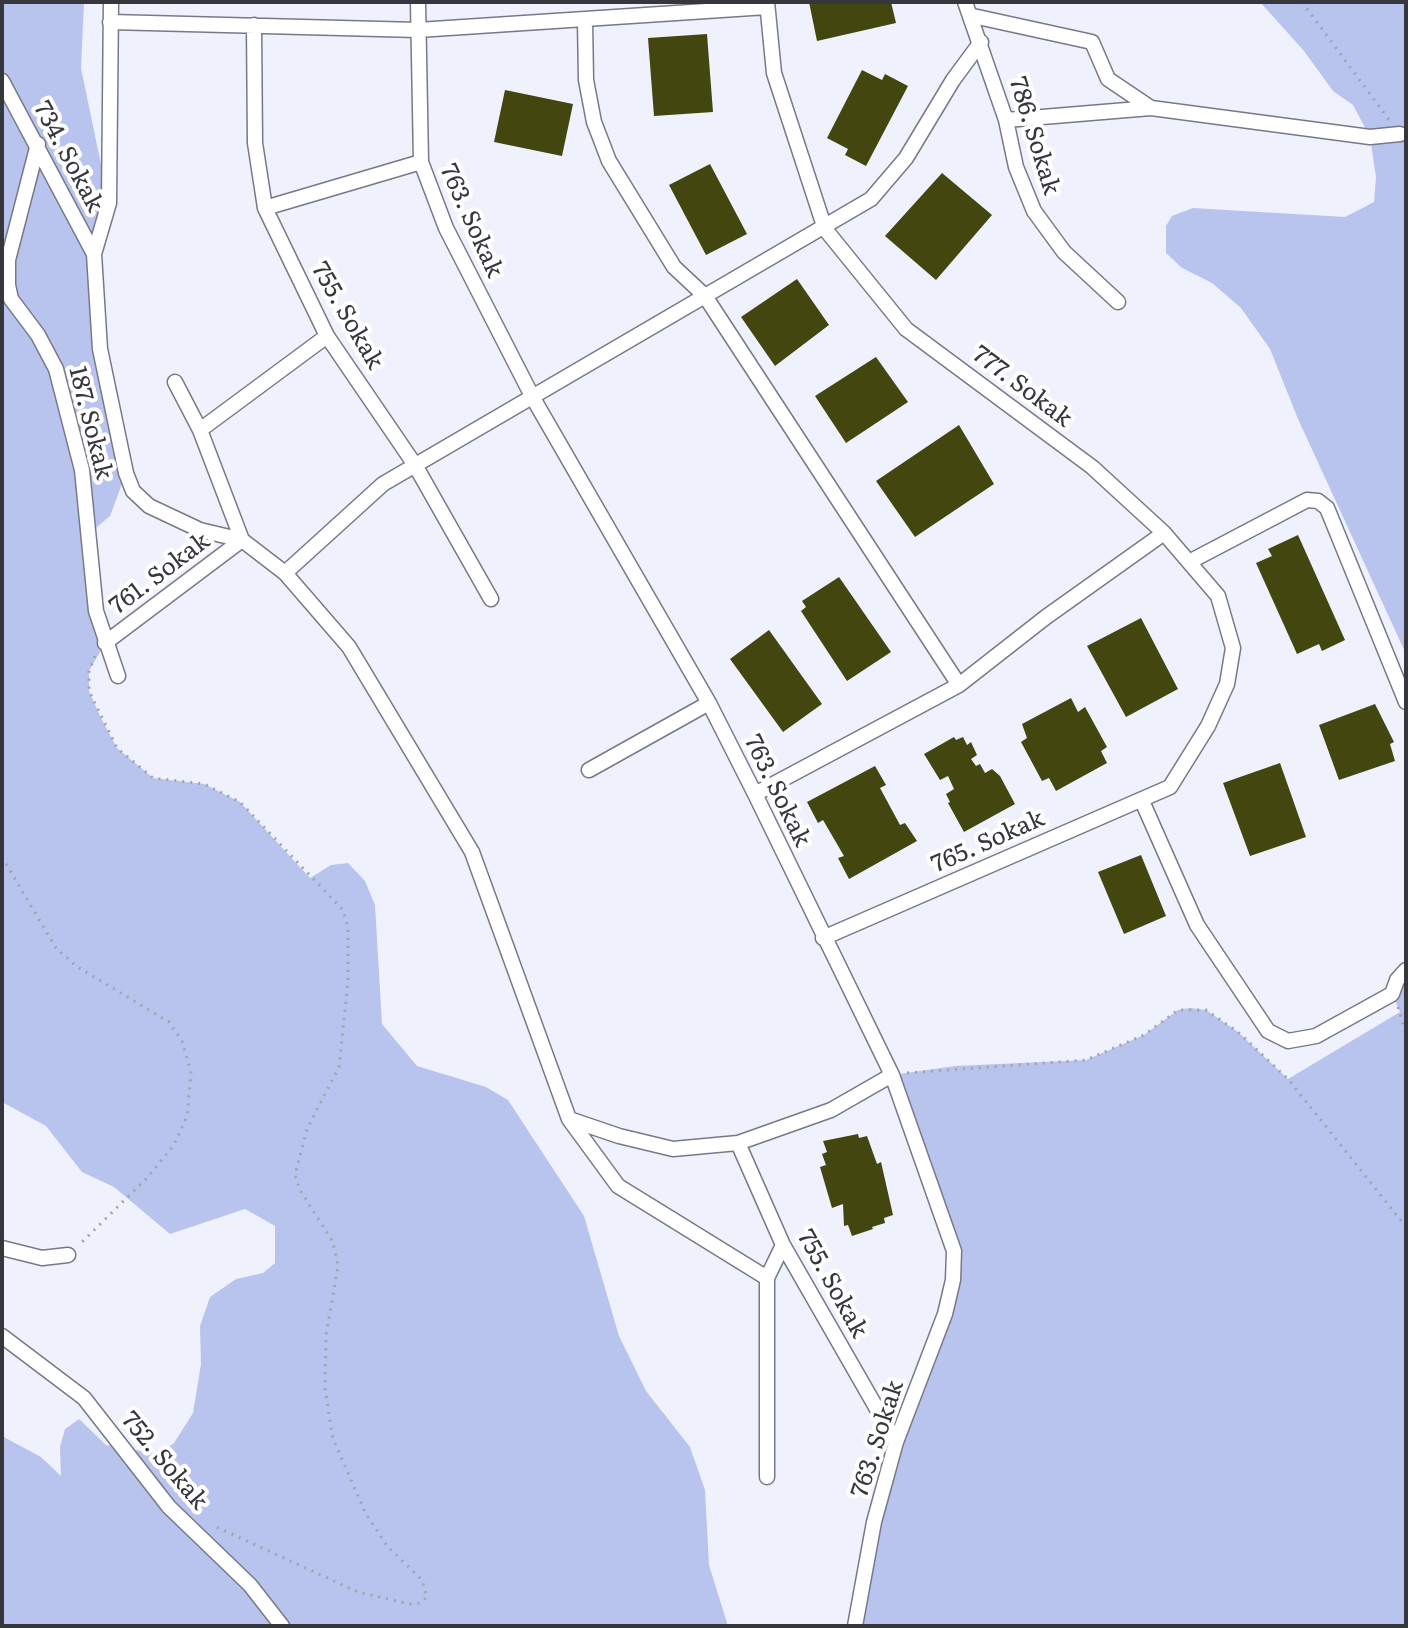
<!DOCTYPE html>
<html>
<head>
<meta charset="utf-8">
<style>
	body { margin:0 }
	#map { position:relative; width:1408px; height:1628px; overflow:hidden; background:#eff2fd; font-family:Literata,serif }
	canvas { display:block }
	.frame { position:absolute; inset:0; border:4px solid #35373c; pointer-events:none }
</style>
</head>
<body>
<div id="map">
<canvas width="1408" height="1628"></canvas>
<div class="frame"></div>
</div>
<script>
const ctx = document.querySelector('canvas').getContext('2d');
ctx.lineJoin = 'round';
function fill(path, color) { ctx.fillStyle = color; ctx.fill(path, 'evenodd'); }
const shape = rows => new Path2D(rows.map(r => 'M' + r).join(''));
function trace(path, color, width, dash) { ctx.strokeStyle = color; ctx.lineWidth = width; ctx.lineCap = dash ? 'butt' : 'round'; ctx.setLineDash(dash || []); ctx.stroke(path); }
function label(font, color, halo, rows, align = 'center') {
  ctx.font = font + ' Literata,serif'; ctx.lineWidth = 8; ctx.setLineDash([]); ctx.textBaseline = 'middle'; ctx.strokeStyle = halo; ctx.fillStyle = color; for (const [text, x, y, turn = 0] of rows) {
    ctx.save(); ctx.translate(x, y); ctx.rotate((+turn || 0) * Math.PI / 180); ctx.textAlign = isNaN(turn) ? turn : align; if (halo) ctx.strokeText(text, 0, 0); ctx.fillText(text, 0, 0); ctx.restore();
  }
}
const green = shape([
	[2,2,84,2,81,68,109,203,94,254,96,313,126,473,110,516,90,533,105,643,89,671,89,691,100,716,117,748,153,778,204,784,240,802,310,878,331,865,348,863,365,881,375,905,382,1024,417,1066,486,1087,508,1100,584,1216,619,1336,646,1391,690,1447,705,1490,709,1565,728,1626,2,1626,2,1436,41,1457,61,1476,60,1447,65,1429,79,1419,106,1445,159,1454,174,1443,193,1413,201,1364,200,1326,210,1297,236,1279,263,1273,275,1263,275,1226,245,1209,170,1234,114,1187,82,1172,46,1126,2,1102],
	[1260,2,1406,2,1406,654,1298,419,1270,349,1241,308,1212,283,1182,268,1166,253,1166,226,1172,216,1193,208,1345,217,1374,202,1376,177,1370,137,1353,105,1333,91,1304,51],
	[1406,970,1406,1626,855,1626,874,1522,919,1386,954,1251,892,1075,955,1066,1086,1060,1144,1035,1178,1010,1190,1008,1206,1010,1238,1032,1288,1079,1400,1012,1392,994]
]);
const building = shape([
	[809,2,891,2,896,23,817,41],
	[707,34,713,112,654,116,648,38],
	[862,70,882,80,885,74,908,86,866,166,845,155,848,149,827,138],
	[505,90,573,104,562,156,494,142],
	[710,164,747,234,706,255,669,185],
	[942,173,992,215,936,280,885,236],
	[797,279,829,325,775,366,741,317],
	[876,357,908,402,846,443,815,396],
	[959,425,994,484,915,537,876,481],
	[1298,535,1345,640,1322,651,1319,644,1297,654,1256,563,1272,556,1268,549],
	[839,577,891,652,847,681,801,611,806,607,802,601],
	[1141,618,1178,689,1126,717,1087,646],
	[769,630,822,704,783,732,730,659],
	[1071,698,1078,712,1085,707,1107,747,1101,751,1107,763,1056,791,1049,778,1042,781,1021,742,1027,738,1022,724],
	[1375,704,1394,742,1390,744,1395,761,1339,780,1319,725],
	[954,737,956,740,963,737,967,745,971,742,977,755,971,759,976,766,980,764,985,773,992,769,1000,776,1015,804,964,832,948,803,950,802,946,794,954,789,948,776,940,780,924,754],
	[1280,763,1306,837,1250,856,1223,783],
	[875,766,886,785,880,788,900,825,905,823,917,841,849,879,838,858,844,856,823,820,818,823,807,802],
	[1141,855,1166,916,1124,934,1098,872],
	[858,1134,859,1138,867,1136,877,1164,881,1162,893,1215,884,1218,885,1223,872,1227,873,1229,852,1236,848,1225,844,1226,843,1204,832,1208,820,1167,826,1165,822,1154,827,1152,823,1141]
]);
const path = shape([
	[1302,2,1390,121],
	[95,656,89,671,89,691,117,748,153,778,204,784,240,802,343,910,348,927,348,981,339,1067,307,1129,295,1175,300,1190,333,1242,338,1266,326,1335,325,1389,333,1439,366,1514,387,1546,422,1580,427,1597,420,1603,410,1604,358,1592,212,1525],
	[2,857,56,948,76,966,169,1022,182,1041,191,1072,187,1116,174,1145,147,1178,78,1246],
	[1398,1007,1406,1034],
	[907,1073,1086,1060,1144,1035,1178,1010,1206,1010,1238,1032,1288,1079,1406,1227]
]);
const street = shape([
	[111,2,109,203,94,254,100,349,126,473,133,491,149,506,200,530,242,540],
	[418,2,421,162,446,228,533,398,709,703,755,794,892,1075,954,1251,953,1280,945,1314,896,1442,874,1522,855,1626],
	[767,2,774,73,825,229,906,329,1092,467,1164,533,1218,596,1233,648,1227,684,1208,726,1170,787,823,938],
	[965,2,1006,120,1016,167,1034,211,1064,252,1118,302],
	[973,16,1092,42,1108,79,1151,108],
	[585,20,586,80,594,122,609,161,674,267,705,296,959,685],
	[110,22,418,30,767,7],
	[254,25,255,143,265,208,327,336,415,465,491,599],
	[2,81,94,254],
	[1006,120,1151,108,1370,137,1400,134],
	[38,144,8,260,8,285,11,299,38,335,56,369,82,470,96,611,118,676],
	[265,208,421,162],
	[175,382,200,430,242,540,285,573,349,647,472,852,569,1119,618,1186,767,1278,783,1245],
	[200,430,327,336],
	[1189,562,1307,500,1318,501,1327,508,1406,702],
	[285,573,383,484,871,199,906,158,953,80,981,42],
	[105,643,242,540],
	[589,770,709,703],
	[755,794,959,685,1046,617,1164,533],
	[1142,801,1197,925,1268,1031,1288,1041,1316,1036,1392,994,1397,980,1406,970],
	[569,1119,619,1136,673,1149,738,1143,831,1110,892,1075],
	[738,1143,783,1245,896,1442],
	[2,1248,42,1258,68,1255],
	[767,1278,767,1477],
	[2,1336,84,1398,169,1507,250,1585,282,1626]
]);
const streetNames = [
	["786. Sokak",1034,136,73],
	["734. Sokak",68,157,62],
	["763. Sokak",471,221,66],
	["755. Sokak",347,316,60],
	["777. Sokak",1022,387,37],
	["187. Sokak",90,423,76],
	["761. Sokak",160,574,-37],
	["763. Sokak",777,791,64],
	["765. Sokak",988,842,-24],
	["755. Sokak",832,1284,61],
	["763. Sokak",878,1439,-72],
	["752. Sokak",164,1461,50]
];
fill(green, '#b9c4ee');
fill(building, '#43460f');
trace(street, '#777a86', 17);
trace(path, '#a1a4ac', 3, [2, 6]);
trace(street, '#fff', 14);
label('24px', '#35373c', '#fff', streetNames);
</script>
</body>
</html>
